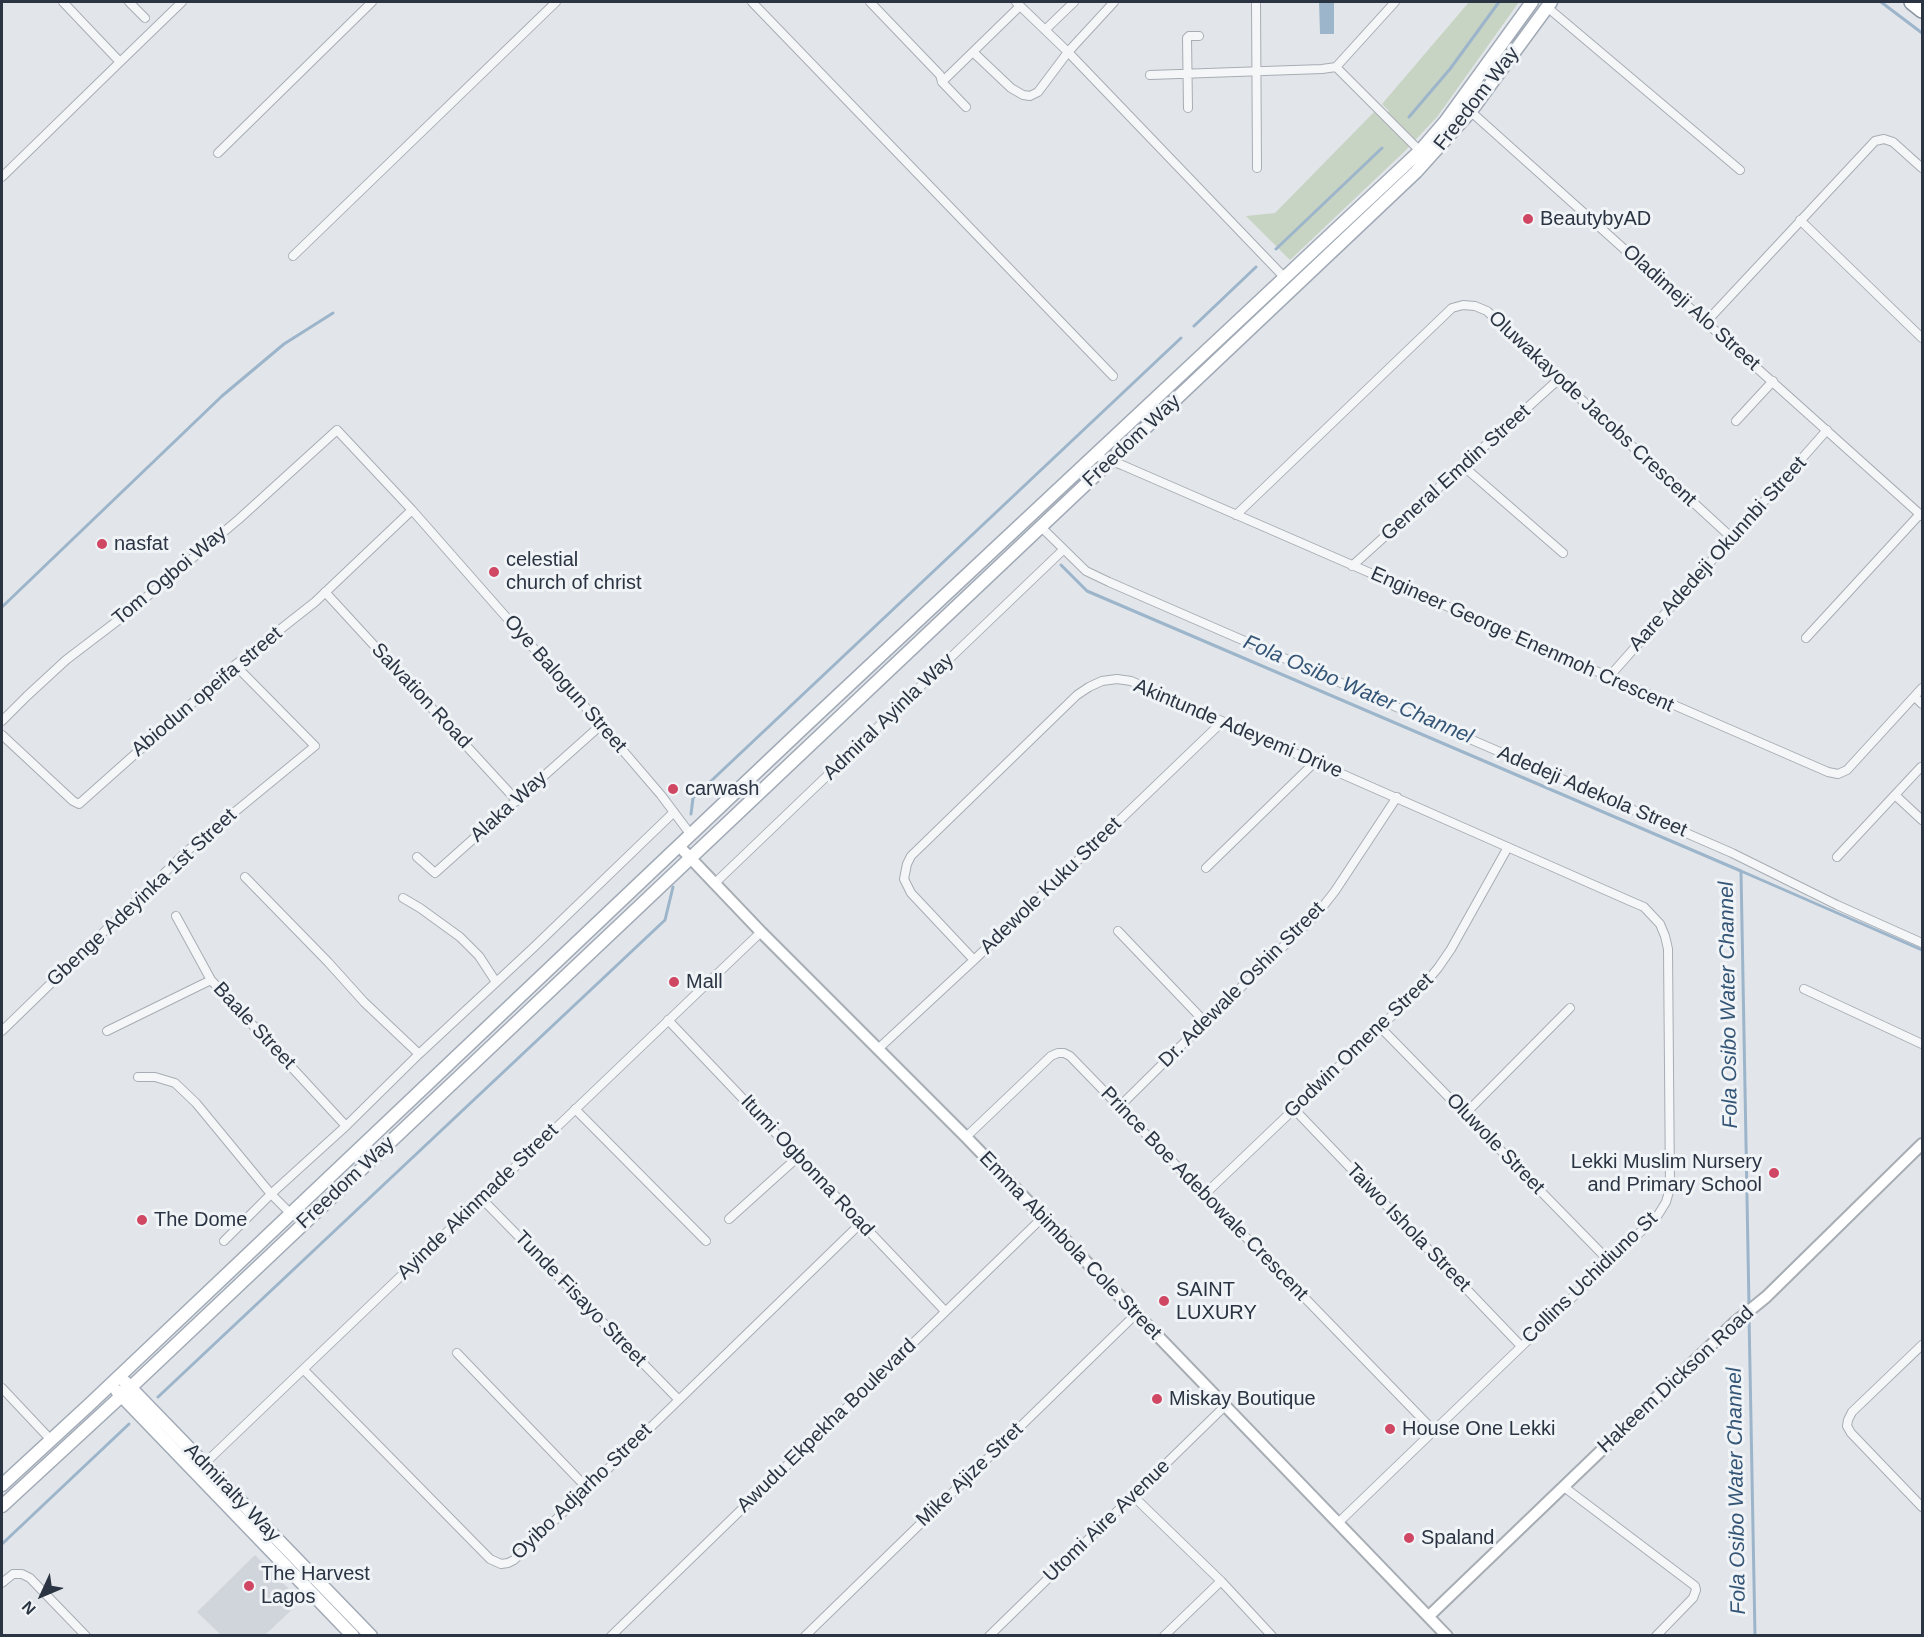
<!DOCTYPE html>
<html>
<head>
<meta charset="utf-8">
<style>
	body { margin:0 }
	#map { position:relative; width:1924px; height:1637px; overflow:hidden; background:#e2e6ea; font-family:Helvetica,sans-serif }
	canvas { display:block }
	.frame { position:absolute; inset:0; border:3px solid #2a3442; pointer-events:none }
	.north { position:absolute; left:12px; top:1565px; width:60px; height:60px; -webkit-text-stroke:4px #f1f4f7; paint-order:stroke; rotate:226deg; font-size:16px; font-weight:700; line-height:24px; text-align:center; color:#2a3442 }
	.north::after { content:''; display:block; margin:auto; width:21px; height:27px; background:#2a3442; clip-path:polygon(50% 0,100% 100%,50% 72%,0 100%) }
</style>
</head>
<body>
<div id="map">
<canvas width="1924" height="1637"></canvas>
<div class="frame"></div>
<div class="north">N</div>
</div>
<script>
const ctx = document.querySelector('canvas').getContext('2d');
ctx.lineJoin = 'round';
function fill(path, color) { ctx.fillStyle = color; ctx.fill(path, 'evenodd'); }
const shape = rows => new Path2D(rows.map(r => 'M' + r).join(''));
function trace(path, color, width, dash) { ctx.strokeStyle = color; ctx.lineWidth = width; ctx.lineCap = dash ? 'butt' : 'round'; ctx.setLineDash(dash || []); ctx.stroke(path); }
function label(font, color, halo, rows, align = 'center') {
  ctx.font = font + ' Helvetica,sans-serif'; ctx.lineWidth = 6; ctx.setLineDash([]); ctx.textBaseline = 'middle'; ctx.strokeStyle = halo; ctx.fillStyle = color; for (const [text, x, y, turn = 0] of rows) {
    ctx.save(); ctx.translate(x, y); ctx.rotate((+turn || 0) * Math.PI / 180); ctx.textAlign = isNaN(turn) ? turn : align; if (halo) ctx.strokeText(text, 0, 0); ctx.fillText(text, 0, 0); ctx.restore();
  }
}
const built = shape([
	[255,1555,301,1601,265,1635,221,1635,197,1612]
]);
const green = shape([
	[1469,2,1519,2,1437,117,1405,151,1290,260,1246,216,1275,213,1374,112,1382,119,1389,111,1382,104]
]);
const water = shape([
	[1319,2,1334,2,1334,34,1320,34]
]);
const stream = shape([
	[1881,2,1922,33],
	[1409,117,1450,69,1499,2],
	[1276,249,1382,148],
	[1194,326,1256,267],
	[1061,565,1087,591,1741,871,1749,1306],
	[2,607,222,396,284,344,333,313],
	[691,814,693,798,1181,338],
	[1741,871,1922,950],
	[1749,1315,1755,1636],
	[158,1397,665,920,673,887],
	[2,1544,129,1424]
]);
const street = shape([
	[63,2,120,62,182,2],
	[129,2,145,18],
	[752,2,1113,376],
	[870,2,940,75,942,82,966,107],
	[1016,2,1068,52,1285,278],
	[1256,2,1257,168],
	[1547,7,1740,170],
	[1045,30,1074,2],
	[973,52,1011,88,1023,95,1030,96,1038,92,1068,52,1114,2],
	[1336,67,1420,151],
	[1150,75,1322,69,1336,67,1395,2],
	[942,82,1020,6],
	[1459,101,1922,516],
	[1188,108,1187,38,1189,36,1199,36],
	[218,153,372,2],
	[2,177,120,62],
	[1800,220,1922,338],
	[293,256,556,2],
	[1707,321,1875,141,1884,139,1893,142,1922,168],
	[1736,421,1773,381],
	[1096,456,1122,465,1828,772,1838,774,1847,770,1922,688],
	[1463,466,1563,553],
	[1236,515,1452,308,1463,305,1475,306,1487,311,1559,379,1732,538],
	[1040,526,1086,571,1109,582,1732,853,1837,905,1922,943],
	[1352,566,1559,379],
	[325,592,517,801],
	[1806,638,1920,514],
	[1608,678,1827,430],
	[1915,697,1922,704],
	[2,721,27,696,66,660,125,615,239,519,337,430,412,510,601,725,661,795,691,835],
	[2,735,73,801,79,804,235,665,315,602,412,510],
	[1895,795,1922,820],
	[417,857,435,873,601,725],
	[1837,857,1921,767],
	[1206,868,1315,762],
	[245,877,328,962,364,1002,419,1054],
	[714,884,1063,550],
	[403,898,420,908,460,937,479,956,496,982],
	[176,916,211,980,346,1126],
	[1118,931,1205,1022],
	[974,960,911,893,904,879,907,864,911,856,1077,695,1089,687,1102,681,1117,679,1131,681,1630,901,1644,907,1660,924,1665,936,1668,949,1670,1188,1666,1202,1658,1215,1338,1523],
	[1804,989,1922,1044],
	[668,1020,945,1311],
	[1380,1027,1609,1261],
	[2,1031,186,852,315,746,235,665],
	[107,1031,211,980],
	[878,1049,974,960,1222,722],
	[138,1077,155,1077,175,1083,196,1103,271,1194,291,1214],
	[1119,1107,1205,1022,1317,914,1335,891,1397,797],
	[575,1109,706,1241],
	[1294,1109,1521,1346],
	[1465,1114,1570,1008],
	[966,1137,1051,1056,1058,1053,1064,1053,1070,1056,1434,1431],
	[1204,1195,1422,987,1438,968,1451,949,1508,847],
	[482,1199,678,1399],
	[729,1219,799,1156],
	[224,1241,271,1194,346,1126,419,1054,533,948,674,812],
	[1922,1345,1852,1412,1848,1420,1847,1426,1851,1433,1922,1507],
	[457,1353,587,1488],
	[304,1370,490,1559,501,1564,508,1563,514,1560,861,1223],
	[2,1388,51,1440],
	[202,1466,761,932],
	[1564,1487,1695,1586,1696,1590,1693,1598,1656,1636],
	[1132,1495,1221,1581,1272,1636],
	[2,1583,13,1574,22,1574,30,1578,86,1636],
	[611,1636,1043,1217],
	[805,1636,1136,1314],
	[989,1636,1225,1406],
	[1164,1636,1221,1581]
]);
const secondary = shape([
	[679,846,761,932,966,1137,1447,1636],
	[1429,1616,1734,1323,1766,1297,1922,1144]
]);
const primary = shape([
	[125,1382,371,1636],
	[117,1391,353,1636],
	[2,1485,90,1404,801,730,1420,151,1445,122,1532,2],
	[2,1506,130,1388,1416,172,1471,111,1551,2]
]);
const highway = shape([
	[1912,2,1922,10]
]);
const markers = [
	[1528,219,6,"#cf4763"],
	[102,544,6,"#cf4763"],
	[494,572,6,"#cf4763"],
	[673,789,6,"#cf4763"],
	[674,982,6,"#cf4763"],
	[1774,1173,6,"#cf4763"],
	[142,1220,6,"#cf4763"],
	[1164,1301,6,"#cf4763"],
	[1157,1399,6,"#cf4763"],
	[1390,1429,6,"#cf4763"],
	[1409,1538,6,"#cf4763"],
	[249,1586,6,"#cf4763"]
];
const streetNames = [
	["Freedom Way",1477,99,-52],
	["Oladimeji Alo Street",1691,308,42],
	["Oluwakayode Jacobs Crescent",1592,409,43],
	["Freedom Way",1132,441,-43],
	["General Emdin Street",1456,473,-42],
	["Aare Adedeji Okunnbi Street",1718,554,-48],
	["Tom Ogboi Way",170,576,-40],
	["Engineer George Enenmoh Crescent",1522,640,24],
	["Oye Balogun Street",565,684,49],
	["Abiodun opeifa street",207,692,-40],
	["Salvation Road",421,696,47],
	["Admiral Ayinla Way",889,717,-44],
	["Akintunde Adeyemi Drive",1238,729,23],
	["Adedeji Adekola Street",1592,792,23],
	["Alaka Way",509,807,-42],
	["Adewole Kuku Street",1051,886,-44],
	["Gbenge Adeyinka 1st Street",142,898,-43],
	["Dr. Adewale Oshin Street",1242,985,-45],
	["Baale Street",254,1026,47],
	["Godwin Omene Street",1359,1046,-44],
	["Oluwole Street",1495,1144,46],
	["Itumi Ogbonna Road",807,1166,47],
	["Freedom Way",346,1183,-43],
	["Prince Boe Adebowale Crescent",1204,1194,46],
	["Ayinde Akinmade Street",478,1202,-44],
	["Taiwo Ishola Street",1408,1228,46],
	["Emma Abimbola Cole Street",1070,1246,46],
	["Collins Uchidiuno St",1590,1278,-44],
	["Tunde Fisayo Street",580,1299,46],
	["Hakeem Dickson Road",1676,1380,-43],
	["Awudu Ekpekha Boulevard",827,1426,-44],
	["Mike Ajize Stret",970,1475,-44],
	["Oyibo Adjarho Street",582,1492,-44],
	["Admiralty Way",232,1493,46],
	["Utomi Aire Avenue",1107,1521,-44]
];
const poiNames = [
	["BeautybyAD",1540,219],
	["nasfat",114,544],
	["celestial",506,560],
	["church of christ",506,583],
	["carwash",685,789],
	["Mall",686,982],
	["Lekki Muslim Nursery",1762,1162,"right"],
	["and Primary School",1762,1185,"right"],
	["The Dome",154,1220],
	["SAINT",1176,1290],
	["LUXURY",1176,1313],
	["Miskay Boutique",1169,1399],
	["House One Lekki",1402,1429],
	["Spaland",1421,1538],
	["The Harvest",261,1574],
	["Lagos",261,1597]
];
const waterNames = [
	["Fola Osibo Water Channel",1358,690,23],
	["Fola Osibo Water Channel",1729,1005,-91],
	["Fola Osibo Water Channel",1737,1491,-91]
];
fill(built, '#d0d5dc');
fill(green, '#c8d4c3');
fill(water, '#9db5ca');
trace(stream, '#9db5ca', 3);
trace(street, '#a7adb4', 10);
trace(secondary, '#a7adb4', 14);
trace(primary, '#a1aab6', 15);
trace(highway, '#8994a1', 18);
trace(street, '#f5f6f8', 8);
trace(secondary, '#fff', 10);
trace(primary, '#fff', 12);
trace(highway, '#fff', 15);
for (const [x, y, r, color] of markers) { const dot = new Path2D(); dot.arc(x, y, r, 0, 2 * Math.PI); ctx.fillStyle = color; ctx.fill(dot); trace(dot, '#f1f4f7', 2); }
label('20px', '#2a3442', '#f1f4f7', streetNames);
label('20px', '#2a3442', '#f1f4f7', poiNames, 'left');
label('italic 21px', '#345576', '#f1f4f7', waterNames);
</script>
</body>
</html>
